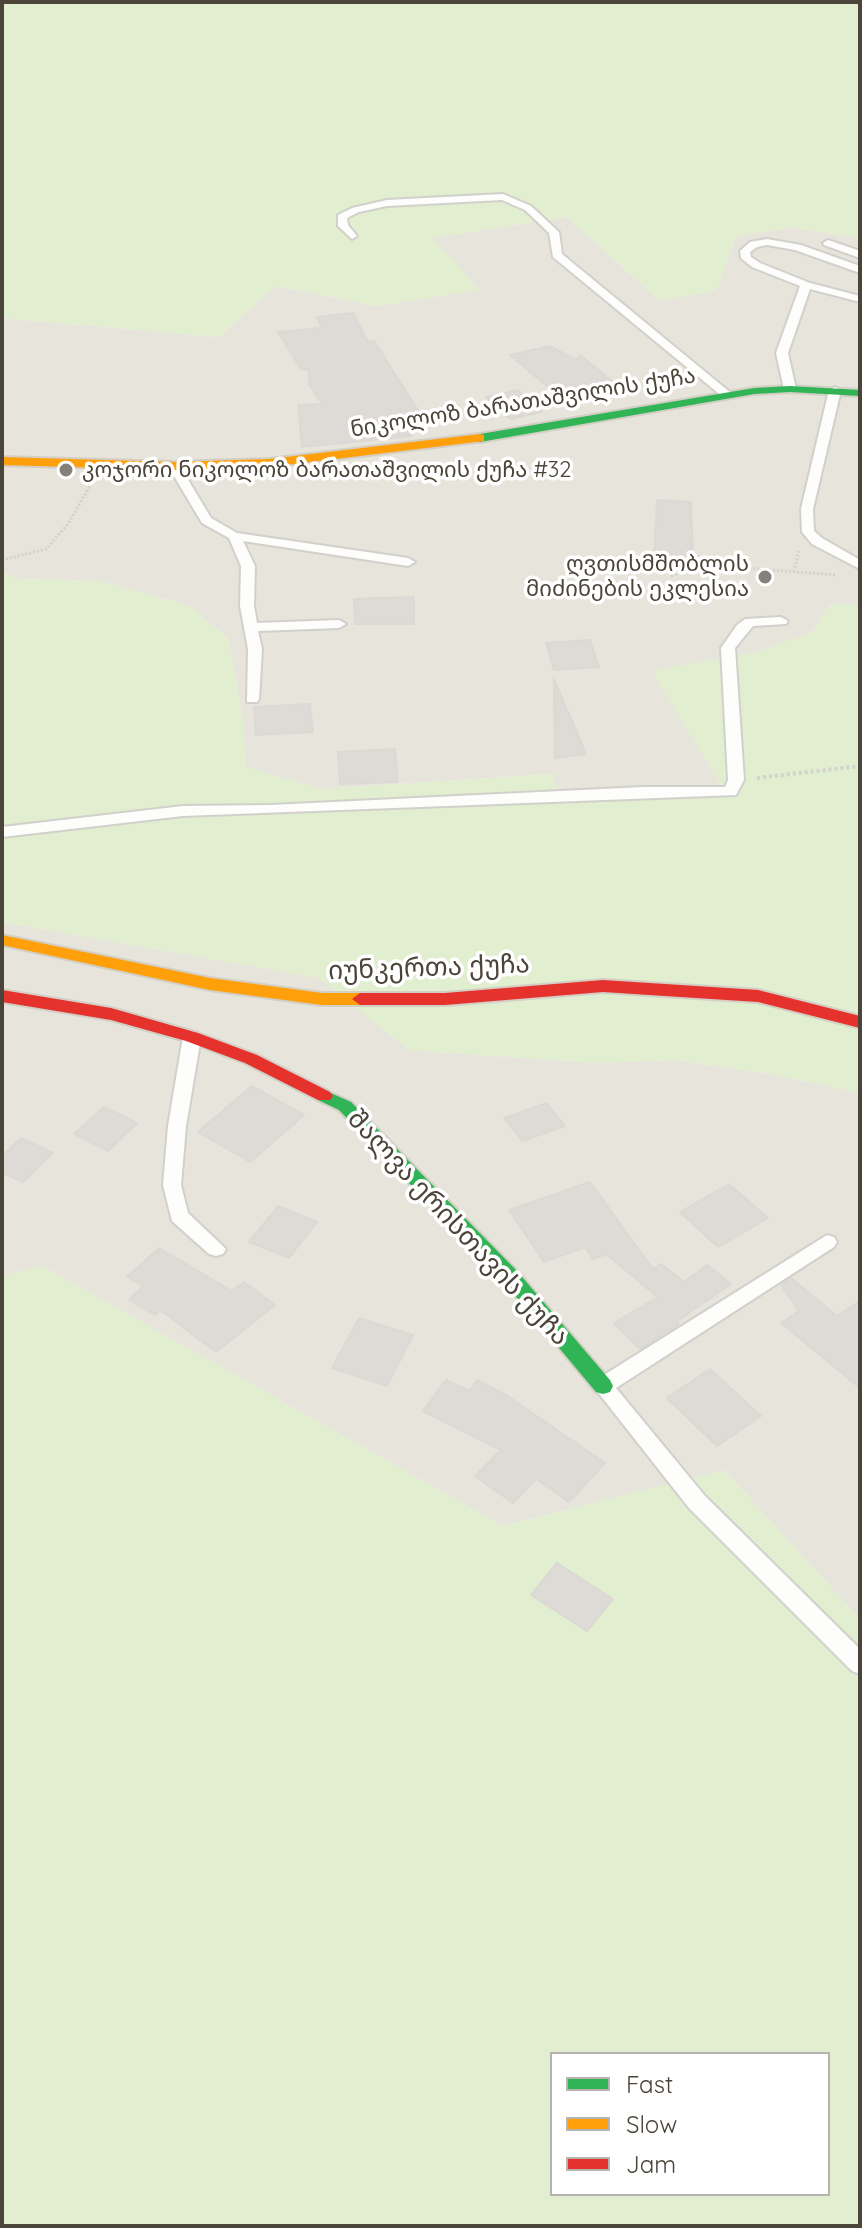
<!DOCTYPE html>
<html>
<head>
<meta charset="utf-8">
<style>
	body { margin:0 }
	#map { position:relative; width:862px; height:2228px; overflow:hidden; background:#f4f2ee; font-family:Quicksand,sans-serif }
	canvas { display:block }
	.frame { position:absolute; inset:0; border:4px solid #4b4439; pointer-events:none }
	.legend { position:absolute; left:550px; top:2052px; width:280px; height:144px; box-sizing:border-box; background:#fff; border:2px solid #b7b4b0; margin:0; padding:10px 14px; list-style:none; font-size:24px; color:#4b4439 }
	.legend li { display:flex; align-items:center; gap:16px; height:40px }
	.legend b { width:40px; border:2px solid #b7b4b0 }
</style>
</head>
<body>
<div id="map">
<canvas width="862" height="2228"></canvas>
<div class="frame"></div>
<ul class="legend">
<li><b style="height:10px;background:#30b455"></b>Fast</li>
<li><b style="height:10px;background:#ff9f0a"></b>Slow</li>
<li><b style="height:10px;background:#e5322d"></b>Jam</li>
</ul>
</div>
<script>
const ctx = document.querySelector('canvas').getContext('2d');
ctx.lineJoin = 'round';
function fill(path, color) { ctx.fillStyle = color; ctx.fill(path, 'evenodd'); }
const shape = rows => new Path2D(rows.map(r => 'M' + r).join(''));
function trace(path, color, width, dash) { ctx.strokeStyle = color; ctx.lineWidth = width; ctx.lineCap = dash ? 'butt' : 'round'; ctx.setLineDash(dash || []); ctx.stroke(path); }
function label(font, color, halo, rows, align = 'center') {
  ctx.font = font + ' Quicksand,"Noto Sans Georgian",sans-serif'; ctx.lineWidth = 7; ctx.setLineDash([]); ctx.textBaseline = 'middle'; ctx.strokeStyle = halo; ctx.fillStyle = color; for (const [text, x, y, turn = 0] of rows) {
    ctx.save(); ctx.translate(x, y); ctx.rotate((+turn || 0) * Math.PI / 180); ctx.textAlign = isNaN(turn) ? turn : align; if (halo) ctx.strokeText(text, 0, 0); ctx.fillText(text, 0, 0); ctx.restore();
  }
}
const residential = shape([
	[567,217,660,301,716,290,736,237,791,227,860,239,860,605,831,604,811,633,757,652,653,671,723,788,562,804,551,774,321,789,245,767,242,713,228,639,190,606,100,581,15,579,2,571,2,318,219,337,275,286,377,306,479,290,431,238],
	[2,922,320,978,409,1050,596,1063,674,1060,772,1074,860,1093,860,1619,724,1470,503,1526,42,1266,2,1276]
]);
const green = shape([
	[2,2,860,2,860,239,791,227,736,237,716,290,660,301,567,217,432,238,480,290,377,306,275,286,219,337,2,318],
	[2,571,15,579,100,581,190,606,228,639,242,713,246,767,321,789,552,774,563,804,723,788,652,671,757,652,811,633,831,604,860,605,860,1093,772,1074,674,1060,596,1063,409,1050,319,978,2,922],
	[42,1266,503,1526,724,1470,860,1619,860,2226,2,2226,2,1276],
	[552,2054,828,2054,828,2194,552,2194]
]);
const stream = shape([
	[857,2,860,4]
]);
const building = shape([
	[353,313,368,342,374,341,428,426,407,428,412,436,302,447,298,405,322,404,309,384,309,370,301,369,278,332,322,328,317,317,353,313],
	[550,346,576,360,580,355,625,392,565,401,510,355,550,346],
	[518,390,542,412,510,419,486,397,518,390],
	[657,500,691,502,693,561,654,560,657,500],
	[414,597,414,624,355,624,354,599,414,597],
	[590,640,599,667,554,670,546,643,590,640],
	[554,679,586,754,555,758,554,679],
	[310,704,313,732,256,735,254,707,310,704],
	[395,749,398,782,340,784,338,752,395,749],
	[252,1086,304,1115,250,1162,198,1132,252,1086],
	[547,1103,565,1126,522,1141,504,1118,547,1103],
	[104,1107,137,1123,108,1151,74,1134,104,1107],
	[21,1138,53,1153,23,1182,2,1172,2,1156,21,1138],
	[590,1182,653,1269,661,1264,684,1282,707,1265,731,1284,676,1322,679,1324,640,1349,614,1323,658,1297,606,1254,593,1259,585,1247,544,1262,509,1210,590,1182],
	[729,1184,768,1218,718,1247,680,1212,729,1184],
	[278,1206,317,1222,289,1258,249,1242,278,1206],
	[159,1248,232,1291,244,1282,275,1305,216,1352,160,1310,155,1315,129,1300,143,1286,127,1277,159,1248],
	[791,1278,837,1316,860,1301,860,1388,781,1323,799,1311,781,1285,791,1278],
	[359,1318,413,1335,387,1386,332,1368,359,1318],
	[710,1369,761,1416,717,1446,667,1398,710,1369],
	[446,1380,469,1391,477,1380,506,1395,605,1463,569,1502,536,1479,513,1503,475,1476,501,1450,423,1411,446,1380],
	[557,1563,613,1599,587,1631,531,1595,557,1563]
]);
const pathFar1 = shape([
	[694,553,705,565],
	[2,560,46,549,68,524,90,486],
	[794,572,799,550],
	[671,576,705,565,836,575]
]);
const path = shape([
	[757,778,860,766]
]);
const lane = shape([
	[503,194,531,206,559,232,562,254,731,393,731,397,723,397,553,257,549,233,525,210,502,200,387,206,359,212,347,218,348,225,357,236,352,239,338,226,338,215,352,208,387,200,503,194],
	[767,239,801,245,860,266,860,273,795,250,767,245,757,247,750,252,751,257,760,263,810,283,860,296,860,302,810,289,788,353,796,389,790,392,784,389,776,353,800,286,752,267,741,258,740,251,750,242,767,239],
	[828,240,860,251,860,258,824,245,823,243,828,240],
	[835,387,841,390,813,509,814,531,822,538,860,560,860,569,812,544,802,532,801,509,829,390,835,387],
	[170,463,178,463,211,518,237,533,408,558,415,562,408,566,243,541,255,566,254,606,257,623,339,620,346,624,339,628,258,631,262,649,259,699,257,702,247,702,248,649,240,606,241,566,229,538,202,523,168,466,170,463],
	[781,617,788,621,786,624,753,626,735,648,744,780,736,795,183,816,2,837,2,827,183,806,271,805,643,787,725,787,728,780,721,648,737,625,745,619,781,617],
	[192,1031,201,1037,186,1126,181,1185,188,1213,226,1249,223,1254,216,1256,209,1254,172,1221,163,1185,168,1126,183,1037,192,1031],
	[827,1235,834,1237,837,1242,834,1247,616,1388,705,1496,860,1649,860,1674,852,1671,689,1508,593,1386,596,1380,827,1235]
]);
const fast = shape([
	[790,386,860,390,860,396,790,392,754,394,480,442,474,438,480,434,754,388,790,386],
	[324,1090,351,1102,517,1271,610,1380,613,1386,610,1392,603,1394,596,1392,503,1281,339,1110,318,1100,315,1096,318,1092,324,1090]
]);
const slow = shape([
	[480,434,484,435,484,441,269,467,174,470,2,465,2,457,174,462,269,459,480,434],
	[2,935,210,978,322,993,360,993,368,999,360,1005,322,1005,210,990,2,945,2,935]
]);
const jam = shape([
	[603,980,758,990,860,1016,860,1028,758,1002,603,992,445,1005,360,1005,352,999,360,993,445,993,603,980],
	[2,990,111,1008,198,1033,257,1055,330,1092,333,1096,330,1100,318,1100,245,1063,186,1041,111,1020,2,1002,2,990]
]);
const markers = [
	[66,470,8,"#868178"],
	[765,577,8,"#868178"]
];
const farStreetnames = [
	["ნიკოლოზ ბარათაშვილის ქუჩა",523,403,-9]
];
const farPoinames = [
	["კოჯორი ნიკოლოზ ბარათაშვილის ქუჩა #32",82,470],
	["ღვთისმშობლის",749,564,"right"],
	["მიძინების ეკლესია",749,589,"right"]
];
const streetNames = [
	["იუნკერთა ქუჩა",429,968,-2],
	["შალვა ერისთავის ქუჩა",458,1228,47]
];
fill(residential, '#e7e4dc');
fill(green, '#e1eecf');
trace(stream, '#c0ddf1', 5);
fill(building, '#dedbd6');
trace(building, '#dcd9d4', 2);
trace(lane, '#d2d0cb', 4);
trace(fast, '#d3cfc5', 4);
trace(slow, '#d3cfc5', 4);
trace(jam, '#d3cfc5', 4);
trace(pathFar1, '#d3d2cc', 3, [2, 2]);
trace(path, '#d3d2cc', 4, [3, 3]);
fill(lane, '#fdfdfc');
fill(fast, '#30b455');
fill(slow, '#ff9f0a');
fill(jam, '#e5322d');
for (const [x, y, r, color] of markers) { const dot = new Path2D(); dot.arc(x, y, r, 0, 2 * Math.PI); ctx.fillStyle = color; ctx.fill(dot); trace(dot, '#fff', 3); }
label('22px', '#4b4439', '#fff', farStreetnames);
label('22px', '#4b4439', '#fff', farPoinames, 'left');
label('26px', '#4b4439', '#fff', streetNames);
</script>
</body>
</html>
